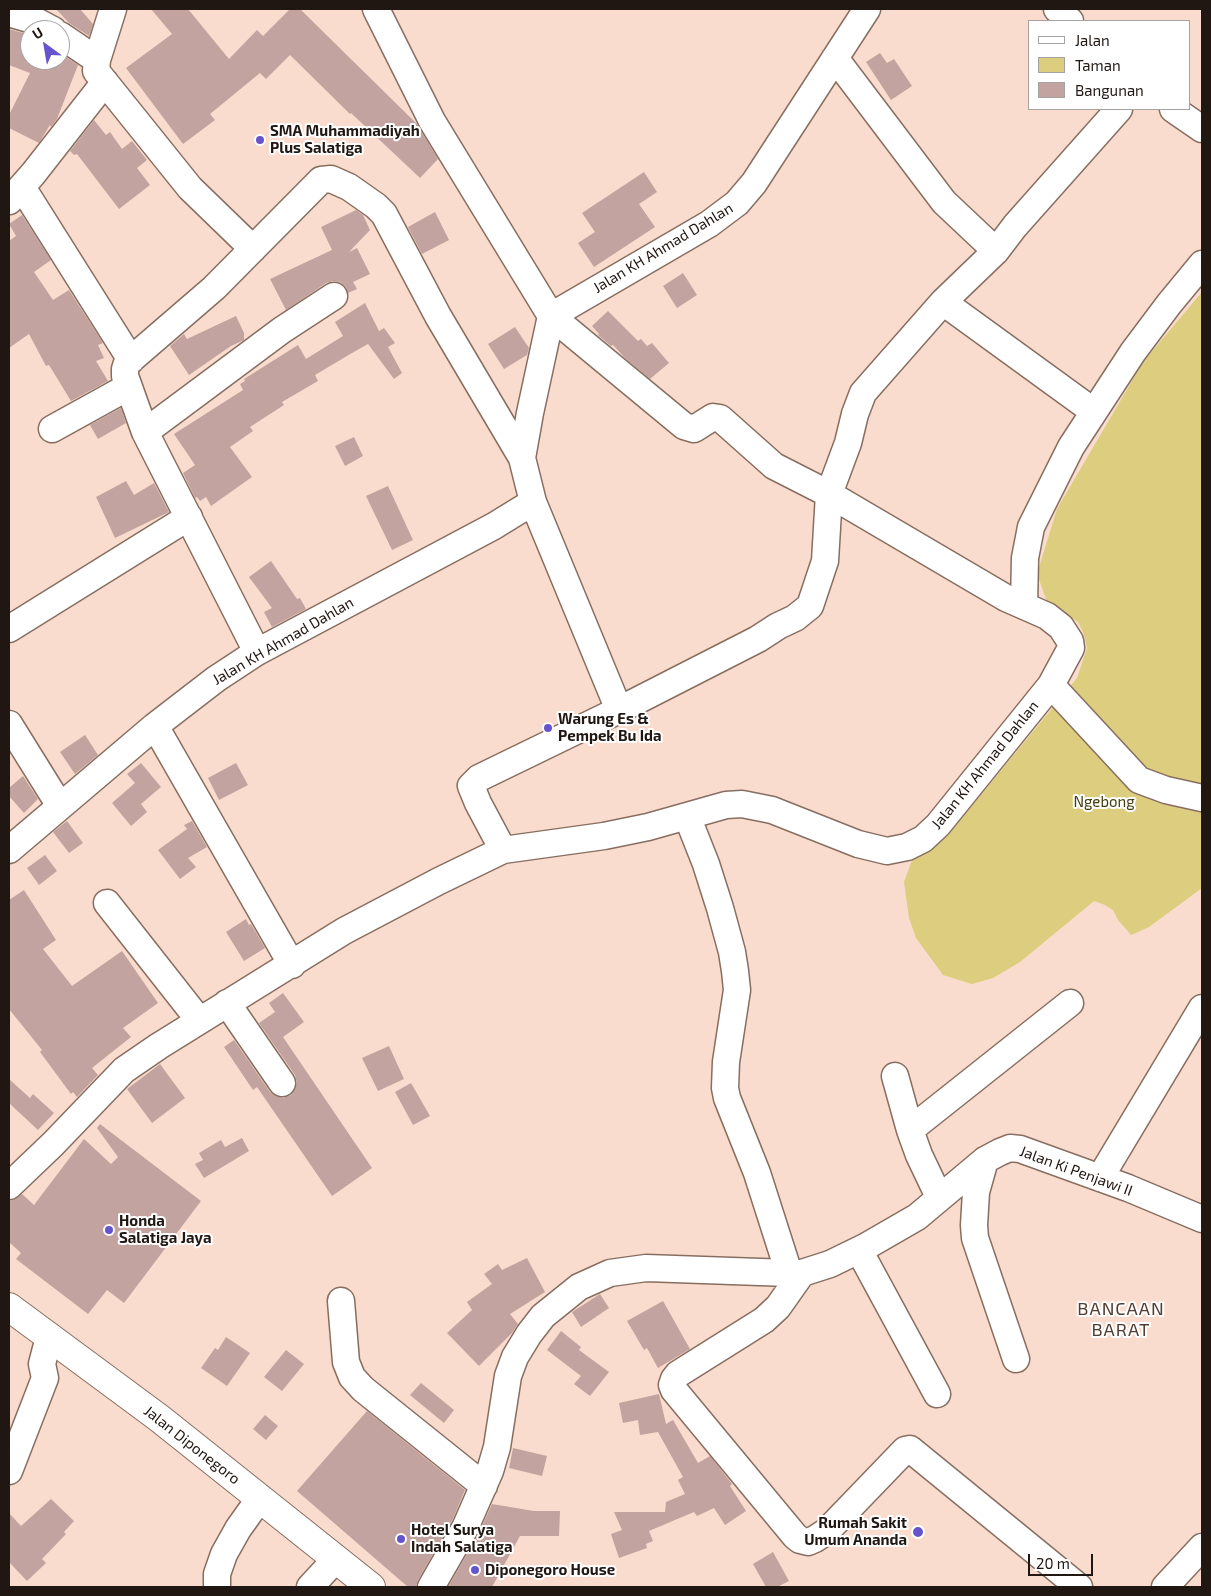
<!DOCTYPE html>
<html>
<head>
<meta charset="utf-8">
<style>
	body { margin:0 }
	#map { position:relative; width:1211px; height:1596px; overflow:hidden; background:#f9dccd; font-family:"Exo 2",sans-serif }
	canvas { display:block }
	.frame { position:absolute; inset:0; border:10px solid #211712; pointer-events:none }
	.legend { position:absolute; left:1028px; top:20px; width:162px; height:90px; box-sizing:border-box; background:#fff; border:1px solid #a6a2a0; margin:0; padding:6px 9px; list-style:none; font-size:15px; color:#211712 }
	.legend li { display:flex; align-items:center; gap:10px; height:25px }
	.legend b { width:25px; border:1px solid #a6a2a0 }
	.north { position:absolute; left:20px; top:20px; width:50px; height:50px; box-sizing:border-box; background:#fff; border:1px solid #a6a2a0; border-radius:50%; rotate:328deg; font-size:14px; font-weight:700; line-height:20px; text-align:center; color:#211712 }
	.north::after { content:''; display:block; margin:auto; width:18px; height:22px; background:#6654cd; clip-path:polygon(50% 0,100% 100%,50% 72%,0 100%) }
	.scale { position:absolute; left:1028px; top:1554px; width:65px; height:22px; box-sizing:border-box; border:2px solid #211712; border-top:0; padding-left:6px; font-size:15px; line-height:18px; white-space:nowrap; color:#211712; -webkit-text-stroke:4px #fff; paint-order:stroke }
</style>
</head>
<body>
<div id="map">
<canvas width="1211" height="1596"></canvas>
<div class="frame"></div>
<ul class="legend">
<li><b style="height:6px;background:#fff"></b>Jalan</li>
<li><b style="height:14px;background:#dcce7e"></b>Taman</li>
<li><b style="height:14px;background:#c3a39f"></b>Bangunan</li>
</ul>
<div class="north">U</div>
<div class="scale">20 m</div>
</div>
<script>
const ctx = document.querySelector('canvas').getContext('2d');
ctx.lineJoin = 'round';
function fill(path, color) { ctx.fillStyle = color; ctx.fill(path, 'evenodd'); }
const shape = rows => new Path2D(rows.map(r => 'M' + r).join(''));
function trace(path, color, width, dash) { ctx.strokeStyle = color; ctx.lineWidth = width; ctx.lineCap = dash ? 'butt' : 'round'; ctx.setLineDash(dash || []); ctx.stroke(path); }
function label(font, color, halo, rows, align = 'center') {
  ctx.font = font + ' "Exo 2",sans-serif'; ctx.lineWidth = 4; ctx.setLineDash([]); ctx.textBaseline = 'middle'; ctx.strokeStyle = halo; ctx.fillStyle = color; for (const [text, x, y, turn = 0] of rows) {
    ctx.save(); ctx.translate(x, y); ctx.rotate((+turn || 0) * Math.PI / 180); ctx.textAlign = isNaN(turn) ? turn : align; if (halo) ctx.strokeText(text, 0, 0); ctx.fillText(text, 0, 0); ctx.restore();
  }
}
const green = shape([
	[1202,292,1202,888,1149,927,1131,935,1118,920,1113,910,1105,905,1094,901,1020,962,993,978,972,984,943,975,916,938,909,918,904,882,915,852,947,836,1077,678,1087,648,1083,632,1078,622,1052,606,1046,599,1037,574,1057,509,1143,362]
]);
const building = shape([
	[56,9,80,9,93,24,89,36,69,23],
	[151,9,188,9,229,59,257,30,263,36,290,9,300,9,417,124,438,159,420,178,351,113,350,114,290,55,266,79,260,73,210,114,215,120,183,144,126,68,172,34],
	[9,29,30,35,30,60,60,60,60,53,78,65,57,119,51,127,50,125,39,143,9,128,9,115,30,73,9,65],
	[880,53,887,63,894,59,912,86,891,100,866,62],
	[94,120,106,135,110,132,122,149,132,141,147,160,137,168,150,185,119,209,77,154,74,155,70,151],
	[644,172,657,192,639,204,655,227,594,267,578,243,595,232,582,213],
	[356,210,363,215,370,230,349,252,357,248,370,274,353,282,357,289,348,293,346,287,340,282,333,281,326,283,286,310,270,279,332,250,321,227],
	[435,212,449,240,422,254,408,227],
	[22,215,51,260,34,272,53,300,69,290,103,343,98,345,104,358,96,361,108,381,71,401,49,365,46,366,29,334,9,348,9,241,16,236,9,224],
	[683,273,697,295,677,308,663,286],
	[365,303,379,331,384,328,395,343,388,347,402,373,394,379,368,344,352,353,315,375,318,381,282,402,284,405,250,427,253,431,230,447,252,477,211,506,206,497,200,501,197,497,195,498,183,473,195,465,174,434,243,390,240,384,245,381,244,379,298,345,306,359,343,336,335,322],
	[608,311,638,341,641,339,647,346,652,343,669,363,650,379,625,358,613,345,611,346,598,335,599,334,592,326],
	[236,316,244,333,244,340,231,346,189,375,170,346,184,334,187,339],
	[515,327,529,348,527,355,504,369,488,344],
	[121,408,126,423,98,439,90,425],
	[354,437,363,456,345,466,335,446],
	[126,481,134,495,154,483,169,512,115,538,96,497],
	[388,486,413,540,392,550,366,496],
	[271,561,297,599,300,598,306,609,272,627,264,612,272,608,249,577],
	[85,735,98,755,75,774,60,752],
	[141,763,161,787,141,804,147,812,131,826,112,803,135,783,127,774],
	[236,763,248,785,219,800,208,778],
	[23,776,38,799,24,813,9,796,9,788],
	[67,821,83,843,69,853,53,832],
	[192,821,207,847,188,858,196,867,180,879,158,850,187,829,184,825],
	[45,855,57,871,39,885,27,868],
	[24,890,56,940,43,949,72,986,122,951,158,1003,123,1028,131,1037,92,1068,98,1075,77,1097,73,1092,71,1094,40,1052,42,1050,9,1009,9,900],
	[246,919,249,925,251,924,265,948,244,961,226,932],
	[283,993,304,1022,283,1037,372,1168,332,1196,257,1087,253,1090,224,1047,234,1040,270,1092,275,1096,283,1098,291,1095,295,1090,297,1082,295,1075,259,1023,275,1012,269,1003],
	[389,1046,404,1079,378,1091,362,1058],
	[160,1064,185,1098,152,1123,127,1089],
	[9,1079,30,1098,33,1094,54,1113,38,1130,9,1103],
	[411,1083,430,1116,413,1125,395,1092],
	[100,1124,201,1201,124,1303,107,1290,88,1314,16,1259,21,1253,9,1242,9,1201,13,1200,22,1194,34,1205,84,1139,111,1164,118,1157,97,1128],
	[242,1138,249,1151,204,1178,195,1164,203,1160,199,1153,221,1140,225,1147],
	[527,1258,545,1292,510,1314,518,1324,512,1333,479,1366,447,1333,472,1310,467,1302,492,1284,484,1274,498,1264,502,1270],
	[600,1294,609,1308,581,1327,572,1312],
	[663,1301,690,1349,658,1368,647,1348,644,1350,627,1321],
	[561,1331,581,1347,579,1350,609,1372,590,1396,574,1384,581,1376,547,1350],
	[226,1337,250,1353,227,1386,201,1368,215,1348,218,1350],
	[286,1350,304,1364,282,1391,264,1377],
	[421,1383,454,1410,444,1423,410,1395],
	[659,1394,666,1424,673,1420,698,1463,710,1456,732,1484,730,1486,746,1511,725,1525,714,1508,697,1516,694,1512,649,1531,653,1541,646,1544,647,1548,619,1558,611,1534,622,1530,614,1512,665,1512,666,1502,685,1494,678,1480,683,1477,658,1432,640,1435,638,1420,623,1423,619,1403],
	[367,1411,465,1490,452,1521,418,1580,416,1587,408,1587,297,1491],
	[265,1415,278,1426,266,1440,253,1429],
	[513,1448,547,1456,542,1476,509,1468],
	[51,1499,74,1521,64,1532,66,1534,42,1559,46,1563,27,1581,9,1562,9,1513,21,1526],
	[492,1504,534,1511,560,1511,559,1536,520,1536,492,1587,448,1587,478,1535],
	[773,1552,789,1581,777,1587,766,1587,753,1564]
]);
const minor = shape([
	[113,9,97,60,96,71,190,188,253,249],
	[376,9,432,121,551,316,684,426,694,429,713,417,720,418,774,466,829,494,1006,598,1047,616,1061,627,1070,641,1071,648,1051,685,938,825,923,839,907,847,887,851,858,844,772,810,742,804,726,805,648,827,604,836,503,850,478,803,471,786,479,778,619,710],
	[1057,9,1070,21],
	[9,13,36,21,53,30],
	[60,35,97,60],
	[835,58,944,202,996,251],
	[1173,109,1202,129],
	[22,187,131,360],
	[9,201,33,174,105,82],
	[943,302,996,251,1015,226,1119,109],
	[52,429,128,387],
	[145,432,282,330,334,296],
	[533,502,619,710,758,639,778,626,795,618,810,606,825,561,829,494,848,443,855,414,863,393,943,302,1093,411],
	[1024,606,1025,558,1031,527,1071,447,1133,352,1169,304,1202,264],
	[9,629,189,517],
	[257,652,145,432,125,376,125,369,127,363,214,288,321,180,331,179,349,187,376,206,384,214,438,316,522,458],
	[1051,685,1139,780,1166,790,1202,798],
	[9,724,60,806],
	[155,726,292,965],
	[687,816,706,864,720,908,732,952,735,971,737,990,726,1062,725,1088,727,1098,757,1173,789,1273],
	[9,850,155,726,216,679,257,652,494,526,533,502,522,458,530,413,551,316,709,224,737,203,754,183,867,9],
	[107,903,199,1020],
	[227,1003,282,1083],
	[895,1076,910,1130],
	[985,1160,976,1192,974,1225,975,1238,1016,1359],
	[1100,1178,1202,1008],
	[9,1186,53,1144,124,1070,159,1046,344,931,439,881,503,850],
	[939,1197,919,1155,910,1130,1070,1003],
	[859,1250,937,1394],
	[802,1273,778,1307,764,1320,678,1374,674,1379,672,1385,674,1390,795,1536,800,1540,808,1542,815,1539,827,1531,905,1450,910,1449,1079,1587],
	[341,1301,346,1362,352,1377,363,1389,484,1486],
	[9,1471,45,1378,42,1364,49,1337],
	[217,1587,217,1574,224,1554,238,1529,260,1498],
	[310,1587,336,1559],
	[431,1587,465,1528,490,1471,497,1447,508,1376,515,1357,529,1334,543,1316,579,1287,610,1273,646,1268,789,1273,802,1273,830,1264,865,1247,917,1217,985,1160,1000,1152,1010,1148,1020,1149,1128,1188,1202,1219],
	[1165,1587,1202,1547]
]);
const major = shape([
	[9,1307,159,1418,371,1587]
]);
const markers = [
	[260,140,5,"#6654cd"],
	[548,728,5,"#6654cd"],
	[109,1230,5,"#6654cd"],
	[918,1532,6,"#6654cd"],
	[401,1539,5,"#6654cd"],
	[475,1570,5,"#6654cd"]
];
const poiNames = [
	["SMA Muhammadiyah",270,131],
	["Plus Salatiga",270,148],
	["Warung Es &",558,719],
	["Pempek Bu Ida",558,736],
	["Honda",119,1221],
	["Salatiga Jaya",119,1238],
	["Rumah Sakit",907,1523,"right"],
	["Umum Ananda",907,1540,"right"],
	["Hotel Surya",411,1530],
	["Indah Salatiga",411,1547],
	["Diponegoro House",485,1570]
];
const streetNames = [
	["Jalan KH Ahmad Dahlan",663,248,-31],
	["Jalan KH Ahmad Dahlan",283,641,-30],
	["Jalan KH Ahmad Dahlan",985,765,-51],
	["Jalan Ki Penjawi II",1076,1171,20],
	["Jalan Diponegoro",192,1445,38]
];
const parkNames = [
	["Ngebong",1104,802]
];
const quarterNames = [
	["BANCAAN",1121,1309],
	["BARAT",1121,1330]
];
fill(green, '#dcce7e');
fill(building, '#c3a39f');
trace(minor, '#876e61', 29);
trace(major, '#876e61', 30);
trace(minor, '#fff', 26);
trace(major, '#fff', 28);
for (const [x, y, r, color] of markers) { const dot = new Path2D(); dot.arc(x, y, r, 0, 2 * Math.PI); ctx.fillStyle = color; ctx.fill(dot); trace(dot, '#fff', 2); }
label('bold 15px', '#211712', '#fff', poiNames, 'left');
label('15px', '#211712', '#fff', streetNames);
label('15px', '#433c0e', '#fff', parkNames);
ctx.letterSpacing = '1px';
label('18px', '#533d30', '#fff', quarterNames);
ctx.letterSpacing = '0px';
</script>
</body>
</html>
